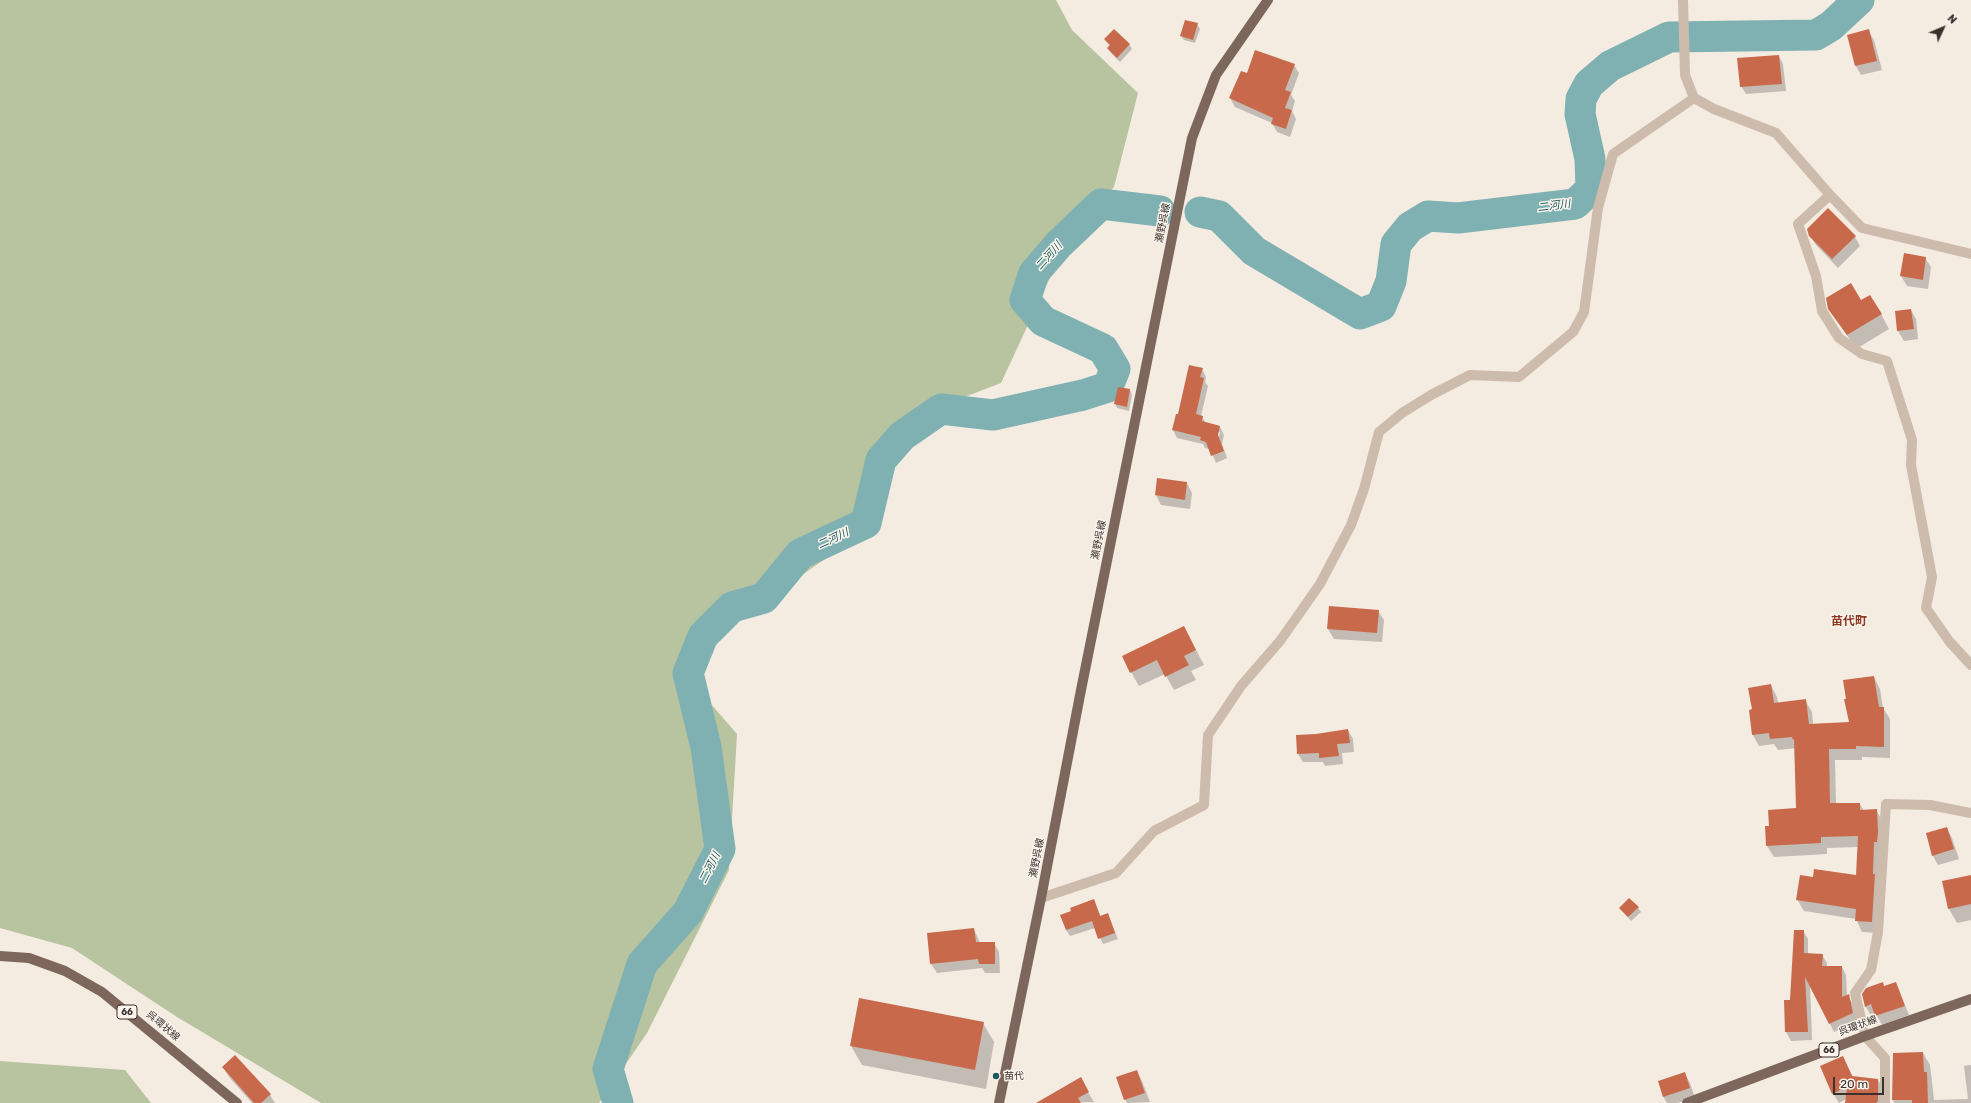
<!DOCTYPE html>
<html>
<head>
<meta charset="utf-8">
<style>
	body { margin:0 }
	#map { position:relative; width:1971px; height:1103px; overflow:hidden; background:#f4ebe1; font-family:Rubik,sans-serif }
	canvas { display:block }
	.north { position:absolute; left:1923px; top:8px; width:40px; height:40px; -webkit-text-stroke:3px #fbf5ee; paint-order:stroke; rotate:46deg; font-size:11px; font-weight:700; line-height:16px; text-align:center; color:#3b302b }
	.north::after { content:''; display:block; margin:auto; width:14px; height:18px; background:#3b302b; clip-path:polygon(50% 0,100% 100%,50% 72%,0 100%) }
	.scale { position:absolute; left:1833px; top:1077px; width:51px; height:18px; box-sizing:border-box; border:2px solid #3b302b; border-top:0; padding-left:5px; font-size:12px; line-height:14px; white-space:nowrap; color:#3b302b; -webkit-text-stroke:3px #fbf5ee; paint-order:stroke }
</style>
</head>
<body>
<div id="map">
<canvas width="1971" height="1103"></canvas>
<div class="north">N</div>
<div class="scale">20 m</div>
</div>
<script>
const ctx = document.querySelector('canvas').getContext('2d');
ctx.lineJoin = 'round';
function fill(path, color) { ctx.fillStyle = color; ctx.fill(path, 'evenodd'); }
const shape = rows => new Path2D(rows.map(r => 'M' + r).join(''));
function trace(path, color, width, dash) { ctx.strokeStyle = color; ctx.lineWidth = width; ctx.lineCap = dash ? 'butt' : 'round'; ctx.setLineDash(dash || []); ctx.stroke(path); }
function label(font, color, halo, rows, align = 'center') {
  ctx.font = font + ' Rubik,"Noto Sans JP",sans-serif'; ctx.lineWidth = 3; ctx.setLineDash([]); ctx.textBaseline = 'middle'; ctx.strokeStyle = halo; ctx.fillStyle = color; for (const [text, x, y, turn = 0] of rows) {
    ctx.save(); ctx.translate(x, y); ctx.rotate((+turn || 0) * Math.PI / 180); ctx.textAlign = isNaN(turn) ? turn : align; if (halo) ctx.strokeText(text, 0, 0); ctx.fillText(text, 0, 0); ctx.restore();
  }
}
const green = shape([
	[0,0,1056,0,1072,30,1138,93,1114,187,1073,228,1001,383,912,417,872,526,762,603,720,619,691,681,737,734,729,870,647,1033,599,1103,321,1103,177,1017,72,948,0,928],
	[0,1061,125,1070,151,1103,0,1103]
]);
const shadow = shape([
	[1197,24,1200,29,1195,43,1184,40,1181,36],
	[1868,30,1874,40,1882,70,1861,75,1856,66,1848,35],
	[1105,40,1129,44,1132,49,1120,62,1111,53,1108,49,1110,46],
	[1779,56,1783,64,1786,91,1746,94,1741,86],
	[1294,65,1299,73,1291,95,1295,101,1292,111,1296,119,1290,137,1277,132,1272,123,1235,107,1230,98,1247,75],
	[1810,235,1855,237,1860,246,1838,268,1816,245],
	[1925,258,1931,267,1928,289,1907,286,1901,276],
	[1861,301,1881,314,1889,329,1856,349,1829,308],
	[1911,310,1916,319,1918,339,1904,341,1898,331,1896,312],
	[1202,369,1206,377,1205,382,1208,386,1201,416,1207,424,1220,427,1224,435,1222,444,1227,458,1216,463,1210,449,1205,448,1203,444,1177,438,1173,430],
	[1218,432,1220,432,1218,441],
	[1118,388,1130,390,1132,395,1129,411,1117,408,1115,404],
	[1158,479,1187,483,1192,493,1190,509,1161,505,1156,495],
	[1330,607,1378,611,1384,620,1382,642,1334,639,1328,629],
	[1184,627,1204,665,1191,671,1196,680,1174,690,1165,674,1139,686,1131,672],
	[1874,677,1880,689,1883,708,1890,719,1890,758,1862,757,1862,760,1835,760,1836,804,1860,804,1864,811,1876,810,1883,822,1878,933,1862,932,1856,919,1804,911,1797,899,1814,878,1857,877,1859,847,1827,848,1827,854,1774,857,1767,846,1770,827,1797,809,1796,748,1778,750,1774,744,1759,746,1753,735,1750,710,1753,710,1771,685,1777,697,1778,703,1805,700,1812,712,1813,724,1850,723],
	[1348,730,1353,739,1354,752,1342,753,1343,764,1325,766,1323,762,1303,762,1298,754,1317,735],
	[1947,828,1952,838,1959,859,1938,865,1933,856,1927,834],
	[1971,876,1971,920,1957,923,1949,909],
	[1094,900,1101,917,1108,914,1118,939,1103,944,1095,928,1070,936,1066,930],
	[1620,908,1638,908,1641,912,1631,921],
	[974,929,980,943,994,943,999,952,1000,973,985,973,982,968,937,973,931,964],
	[1803,931,1808,939,1808,954,1822,955,1827,963,1827,967,1842,967,1846,975,1847,996,1848,996,1853,1004,1857,1021,1834,1032,1810,983,1812,1040,1791,1041,1786,1032,1785,1001,1791,1001],
	[1896,983,1909,1015,1882,1025,1876,1014,1871,1016,1866,1007,1863,995],
	[983,1023,994,1042,986,1089,862,1065,851,1046],
	[1923,1053,1930,1065,1934,1100,1968,1099,1964,1066,1971,1065,1971,1103,1894,1103,1893,1100,1894,1054],
	[235,1056,270,1095,275,1103,252,1103,229,1077,223,1067],
	[1843,1057,1853,1077,1878,1080,1883,1089,1883,1103,1846,1103,1846,1099,1839,1103,1833,1093],
	[1137,1071,1142,1081,1150,1102,1127,1103,1125,1099],
	[1685,1074,1690,1083,1695,1098,1677,1103,1667,1103,1663,1096],
	[1080,1079,1094,1102,1052,1103]
]);
const river = shape([
	[1200,212,1219,216,1254,251,1360,314,1381,306,1391,281,1396,244,1410,227,1428,216,1458,218,1575,204,1591,189,1590,159,1580,114,1581,99,1589,84,1610,66,1669,37,1816,35,1831,26,1859,0],
	[618,1103,608,1069,642,964,688,912,720,849,706,747,688,673,703,636,732,607,764,598,800,554,866,523,881,460,902,436,941,409,993,415,1083,395,1108,387,1115,369,1103,349,1043,321,1025,300,1034,273,1059,244,1101,204,1160,211]
]);
const building = shape([
	[1185,20,1198,23,1193,40,1180,36],
	[1114,29,1130,44,1117,58,1107,48,1110,45,1104,39],
	[1869,29,1877,61,1855,66,1847,35],
	[1255,50,1295,64,1285,90,1291,92,1285,108,1292,110,1286,129,1271,124,1273,118,1229,98,1241,71,1247,73],
	[1779,55,1782,84,1740,87,1737,58],
	[1828,208,1856,236,1832,259,1809,236,1807,229],
	[1904,253,1926,257,1923,280,1900,276],
	[1851,283,1861,300,1870,295,1882,314,1847,335,1828,309,1826,298],
	[1911,309,1914,329,1897,331,1895,311],
	[1189,365,1203,368,1200,377,1204,378,1196,414,1203,416,1202,421,1220,426,1218,435,1224,451,1211,456,1206,442,1200,440,1201,437,1172,430,1176,414,1178,414],
	[1118,387,1130,389,1127,407,1114,404],
	[1157,478,1187,482,1185,500,1155,495],
	[1329,606,1379,610,1377,633,1327,629],
	[1184,626,1196,650,1184,656,1189,665,1165,677,1157,660,1130,673,1122,656],
	[1874,676,1879,707,1884,707,1884,747,1856,746,1856,749,1829,749,1830,803,1860,803,1860,810,1877,809,1878,832,1877,842,1874,842,1873,874,1875,874,1872,922,1855,921,1856,909,1796,900,1800,875,1813,877,1814,869,1856,875,1858,836,1821,837,1821,843,1766,846,1765,826,1769,826,1768,810,1796,808,1794,739,1793,740,1792,737,1770,739,1769,733,1752,735,1749,710,1752,709,1748,688,1771,684,1774,703,1806,699,1809,724,1849,722,1844,699,1846,699,1843,680],
	[1348,729,1350,743,1337,744,1339,756,1319,758,1319,753,1297,754,1296,735,1316,734],
	[1947,827,1954,849,1932,856,1926,833],
	[1971,875,1971,904,1948,909,1942,881],
	[1629,898,1639,907,1628,917,1619,908],
	[1094,899,1100,916,1108,913,1115,933,1098,939,1092,921,1066,930,1060,915,1071,911,1070,908],
	[974,928,976,942,995,942,995,964,979,964,978,959,930,964,927,933],
	[1794,930,1804,930,1804,953,1823,954,1822,966,1842,966,1842,997,1849,994,1853,1013,1829,1024,1805,977,1808,1032,1785,1032,1784,1000,1790,1000],
	[1883,982,1884,986,1896,982,1905,1006,1875,1016,1871,1004,1865,1007,1862,994,1866,988],
	[859,998,984,1022,975,1070,850,1046],
	[1923,1052,1924,1072,1927,1072,1928,1103,1912,1103,1912,1100,1892,1100,1893,1053],
	[235,1055,271,1094,261,1103,254,1103,222,1067],
	[1843,1056,1852,1076,1878,1079,1878,1101,1876,1103,1845,1103,1847,1087,1832,1094,1820,1066],
	[1137,1070,1145,1093,1124,1100,1116,1077],
	[1685,1072,1690,1088,1663,1097,1658,1081],
	[1081,1077,1089,1092,1078,1098,1081,1103,1036,1103]
]);
const minor = shape([
	[1683,0,1685,75,1694,98,1714,109,1776,133,1830,195,1862,228,1971,254],
	[1830,195,1798,224,1816,276,1822,311,1839,338,1862,354,1887,361,1912,440,1911,465,1932,577,1926,608,1949,641,1971,665],
	[1041,898,1116,873,1154,831,1204,805,1208,735,1241,686,1280,641,1320,584,1351,525,1364,489,1379,432,1402,413,1431,395,1470,375,1519,377,1573,332,1584,312,1598,208,1613,154,1694,98],
	[1885,1103,1885,1058,1865,1036,1855,993,1871,970,1878,932,1886,804,1930,805,1971,813]
]);
const major = shape([
	[0,956,29,958,65,971,102,992,237,1103],
	[999,1103,1041,898,1081,690,1192,138,1216,75,1268,0],
	[1687,1103,1865,1036,1971,999]
]);
const markers = [
	[996,1076,4,"#1f5a5e"]
];
const shields = [
	[127,1012,20],
	[1829,1050,20]
];
const shieldNames = [
	["66",127,1012],
	["66",1829,1050]
];
const streetNames = [
	["瀬野呉線",1163,223,-79],
	["瀬野呉線",1099,540,-79],
	["瀬野呉線",1037,858,-79],
	["呉環状線",163,1026,40],
	["呉環状線",1858,1026,-20]
];
const poiNames = [
	["苗代",1004,1076]
];
const waterNames = [
	["二河川",1554,206,-7],
	["二河川",1049,256,-48],
	["二河川",833,539,-25],
	["二河川",710,868,-63]
];
const quarterNames = [
	["苗代町",1849,622]
];
fill(green, '#b8c4a0');
fill(shadow, '#0003');
trace(river, '#7fb0b2', 31);
fill(building, '#c8694b');
trace(minor, '#cdbbac', 10);
trace(major, '#7d675c', 10);
for (const [x, y, r, color] of markers) { const dot = new Path2D(); dot.arc(x, y, r, 0, 2 * Math.PI); ctx.fillStyle = color; ctx.fill(dot); trace(dot, '#fbf5ee', 1.5); }
for (const [x, y, w] of shields) { const box = new Path2D(); box.roundRect(x - w / 2, y - 7, w, 14, 3); ctx.fillStyle = '#fbf5ee'; ctx.fill(box); trace(box, '#3b302b', 1); }
label('bold 9px', '#3b302b', null, shieldNames);
label('10px', '#3b302b', '#fbf5ee', streetNames);
label('10px', '#3b302b', '#fbf5ee', poiNames, 'left');
label('italic 11px', '#1f5a5e', '#fbf5ee', waterNames);
label('bold 12px', '#8c3b22', '#fbf5ee', quarterNames);
</script>
</body>
</html>
